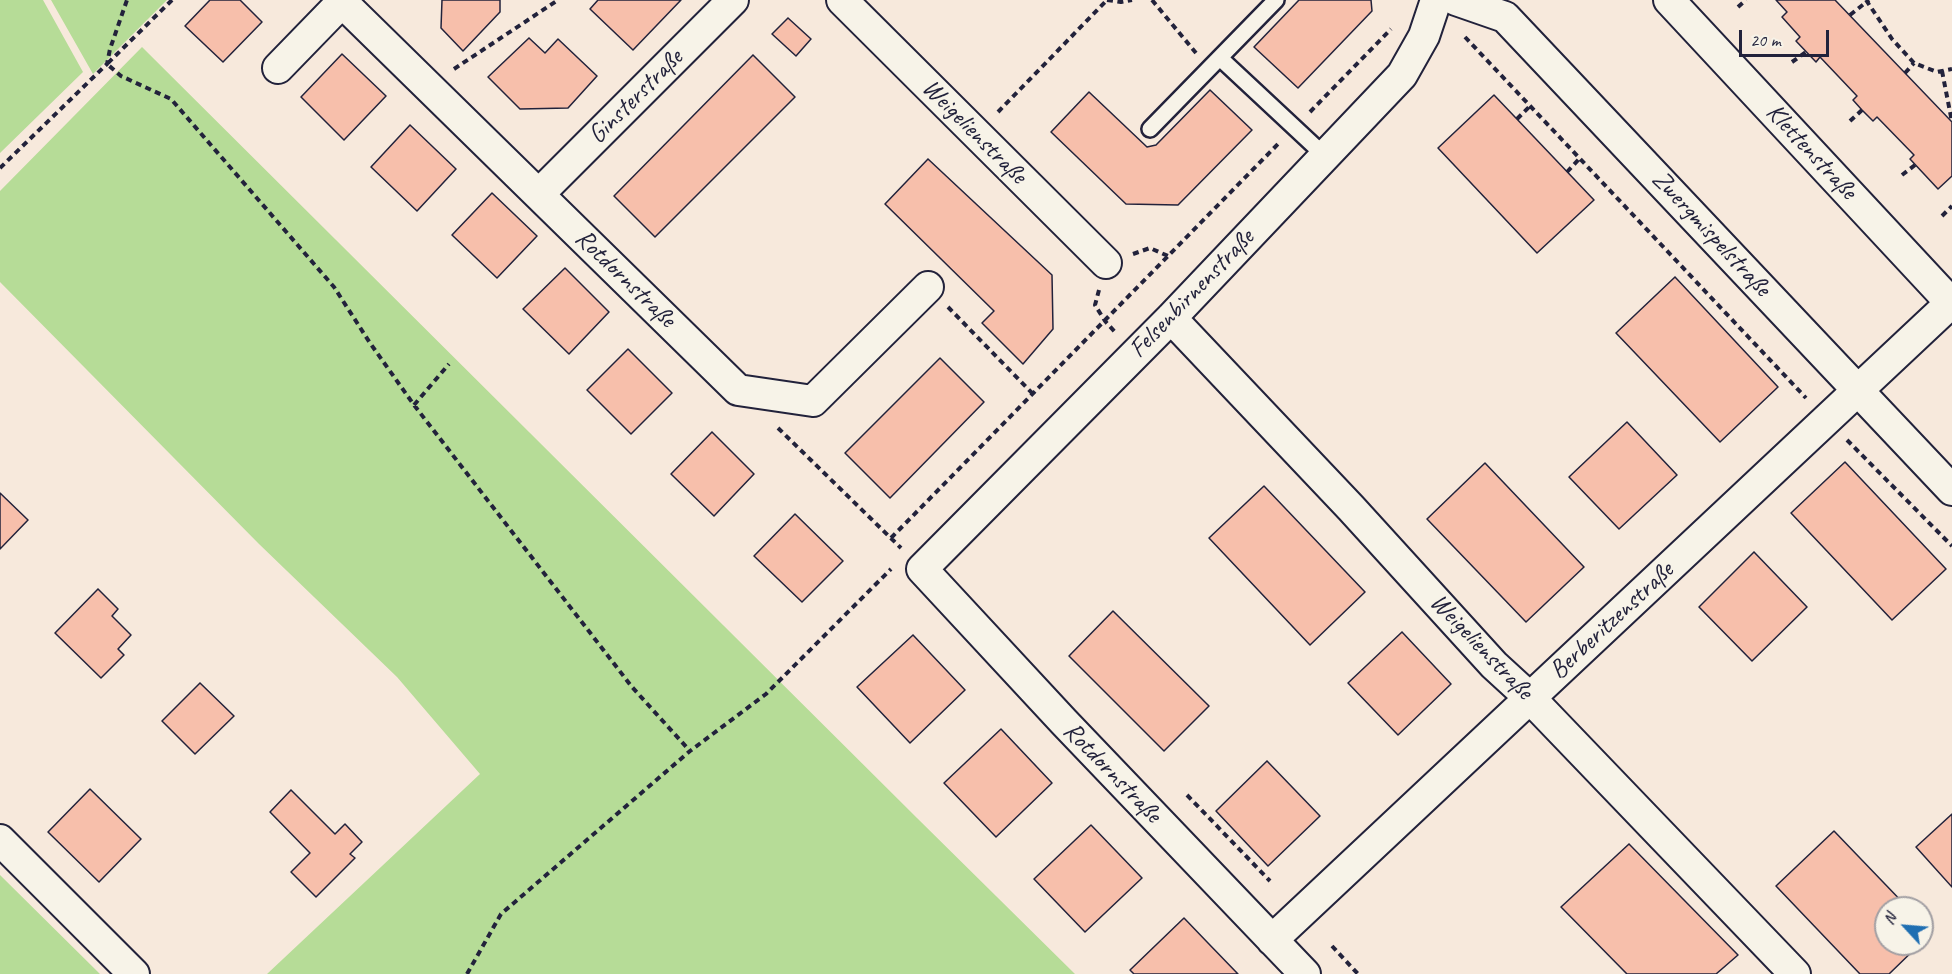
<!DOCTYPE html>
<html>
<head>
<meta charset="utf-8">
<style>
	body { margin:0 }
	#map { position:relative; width:1952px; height:974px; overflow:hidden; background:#f7e9dc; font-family:Caveat,sans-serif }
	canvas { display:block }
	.north { position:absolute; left:1874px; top:896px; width:60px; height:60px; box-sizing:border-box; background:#f7f3e8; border:2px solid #a29fa3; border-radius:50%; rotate:296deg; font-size:16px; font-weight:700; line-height:24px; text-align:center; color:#22223b }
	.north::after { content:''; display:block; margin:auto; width:21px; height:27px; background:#1f6fb2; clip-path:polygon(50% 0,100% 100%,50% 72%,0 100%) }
	.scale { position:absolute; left:1739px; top:30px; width:90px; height:27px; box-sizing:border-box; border:3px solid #22223b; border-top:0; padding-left:8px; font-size:18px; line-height:21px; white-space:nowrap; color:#22223b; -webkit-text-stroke:4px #f7f3e8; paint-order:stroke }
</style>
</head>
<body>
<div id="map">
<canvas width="1952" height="974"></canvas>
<div class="north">N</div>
<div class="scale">20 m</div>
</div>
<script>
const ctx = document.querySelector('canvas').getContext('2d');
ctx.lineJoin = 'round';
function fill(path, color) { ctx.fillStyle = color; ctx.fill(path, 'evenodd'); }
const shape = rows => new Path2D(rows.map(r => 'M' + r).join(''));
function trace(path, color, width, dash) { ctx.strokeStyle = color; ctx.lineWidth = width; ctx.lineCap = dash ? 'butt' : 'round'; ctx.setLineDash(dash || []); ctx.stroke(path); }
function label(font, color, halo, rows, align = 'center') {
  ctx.font = font + ' Caveat,sans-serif'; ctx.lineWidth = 4.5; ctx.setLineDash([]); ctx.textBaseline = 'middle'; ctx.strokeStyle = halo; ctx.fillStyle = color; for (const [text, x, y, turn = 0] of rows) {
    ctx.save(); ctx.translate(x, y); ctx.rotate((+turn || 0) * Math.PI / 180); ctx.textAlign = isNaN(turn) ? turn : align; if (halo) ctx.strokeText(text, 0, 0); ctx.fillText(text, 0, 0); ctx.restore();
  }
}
const green = shape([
	[0,0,43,0,83,72,0,153],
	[51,0,167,0,93,74],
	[142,47,917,818,1075,974,267,974,480,774,397,677,259,544,0,282,0,191],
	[0,875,100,974,0,974]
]);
const building = shape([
	[210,0,240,0,262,22,223,62,185,26,210,0],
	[442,0,500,0,500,12,463,51,441,28,442,0],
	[598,0,681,0,633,50,590,9,598,0],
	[1299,0,1371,0,1372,11,1298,88,1254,47,1299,0],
	[1776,0,1835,0,1952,122,1952,176,1938,189,1910,159,1914,155,1877,117,1873,121,1862,110,1853,100,1857,96,1820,57,1816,62,1796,41,1800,37,1782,17,1787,12,1776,0],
	[788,18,811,39,796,56,772,34,788,18],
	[529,38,545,53,558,39,597,76,568,108,520,109,488,77,529,38],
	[342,54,386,96,344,140,301,97,342,54],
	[753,55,795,97,655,237,614,196,753,55],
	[1210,90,1252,130,1178,205,1126,204,1051,132,1089,92,1147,147,1156,145,1210,90],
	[1494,95,1594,200,1537,253,1438,148,1494,95],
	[410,125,456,169,417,211,371,167,410,125],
	[928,159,1052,275,1053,329,1023,364,982,323,994,311,885,204,928,159],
	[492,193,537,236,497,278,452,235,492,193],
	[565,268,609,312,569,354,523,309,565,268],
	[1675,277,1778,387,1720,442,1616,333,1675,277],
	[628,349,672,393,631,434,587,390,628,349],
	[940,358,984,402,890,498,845,453,940,358],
	[1627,422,1677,475,1619,529,1569,477,1627,422],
	[712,432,754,474,714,516,671,474,712,432],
	[1845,462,1946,569,1892,620,1791,513,1845,462],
	[1485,463,1584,567,1526,622,1427,519,1485,463],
	[1264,486,1365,592,1310,645,1209,538,1264,486],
	[0,493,28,520,0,549,0,493],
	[795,514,843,561,802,602,754,556,795,514],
	[1754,552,1807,607,1752,661,1699,607,1754,552],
	[98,589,118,609,112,616,131,635,118,649,124,655,101,678,55,633,98,589],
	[1113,611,1209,706,1164,751,1069,656,1113,611],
	[1402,632,1451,684,1398,735,1348,683,1402,632],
	[913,635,965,690,910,743,857,687,913,635],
	[200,683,234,716,195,754,162,721,200,683],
	[1001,729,1052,783,996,837,944,783,1001,729],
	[1267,761,1320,816,1268,866,1216,811,1267,761],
	[90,789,141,839,99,882,48,832,90,789],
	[291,790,335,834,345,824,362,842,350,854,355,858,316,897,291,872,310,853,270,812,291,790],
	[1952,814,1952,887,1916,847,1952,814],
	[1091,825,1142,878,1085,932,1034,879,1091,825],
	[1834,831,1908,908,1886,908,1886,944,1920,944,1889,974,1860,974,1776,886,1834,831],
	[1629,844,1738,955,1716,974,1627,974,1561,907,1629,844],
	[1184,918,1208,943,1238,974,1134,974,1130,970,1184,918],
	[1922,923,1931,933,1922,942,1922,923]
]);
const path = shape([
	[172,0,107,64,121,76,171,99,334,287,370,343,414,405,632,687,690,751],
	[1107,0,1121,2,1132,0],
	[1152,0,1196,53],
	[1866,0,1892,39,1914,63,1937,72,1952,69],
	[1738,7,1746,0],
	[1850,15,1869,0],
	[1465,37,1806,398],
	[1792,62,1806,52],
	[454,69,558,0],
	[1942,71,1952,122],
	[1905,73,1914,63],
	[998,112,1107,0],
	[1310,112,1391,29],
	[1517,119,1530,106],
	[1850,121,1862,110],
	[0,168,107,64,110,49,127,0],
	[1567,172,1580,158],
	[1902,175,1915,165],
	[1942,216,1952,206],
	[1133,254,1150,248,1168,256],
	[1099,290,1095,305,1105,321,1115,332],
	[948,307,1033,394],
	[414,405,449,364],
	[778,428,901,548],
	[1847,440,1952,546],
	[891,538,1279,143],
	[1187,795,1270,881],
	[1332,946,1358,974],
	[467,974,501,914,690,751,766,694,891,569]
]);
const lane = shape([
	[1220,58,1325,156],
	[1150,129,1276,0]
]);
const street = shape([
	[842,0,1106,263],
	[1456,0,1505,17,1952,490],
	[1669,0,1952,304],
	[342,2,738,390,813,401,928,287],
	[278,68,344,0],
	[539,194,733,0],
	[1171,318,1351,508,1494,665,1530,698,1795,974],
	[0,840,134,974],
	[1272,940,1952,302],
	[1305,974,1064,722,922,569,1171,318,1402,75,1424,36,1436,0]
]);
const streetNames = [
	["Ginsterstraße",636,97,-45],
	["Weigelienstraße",974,132,45],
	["Klettenstraße",1811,152,47],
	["Zwergmispelstraße",1711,234,47],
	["Rotdornstraße",625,279,44],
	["Felsenbirnenstraße",1192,294,-46],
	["Berberitzenstraße",1612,621,-43],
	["Weigelienstraße",1481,647,46],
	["Rotdornstraße",1112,773,46]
];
fill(green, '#b6dc97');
fill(building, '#f7bfab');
trace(building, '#22223b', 1.5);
trace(lane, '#22223b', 20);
trace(street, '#22223b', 34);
trace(path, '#22223b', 4, [6, 4.5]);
trace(lane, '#f7f3e8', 15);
trace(street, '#f7f3e8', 30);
label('26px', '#22223b', '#f7f3e8', streetNames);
</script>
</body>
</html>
